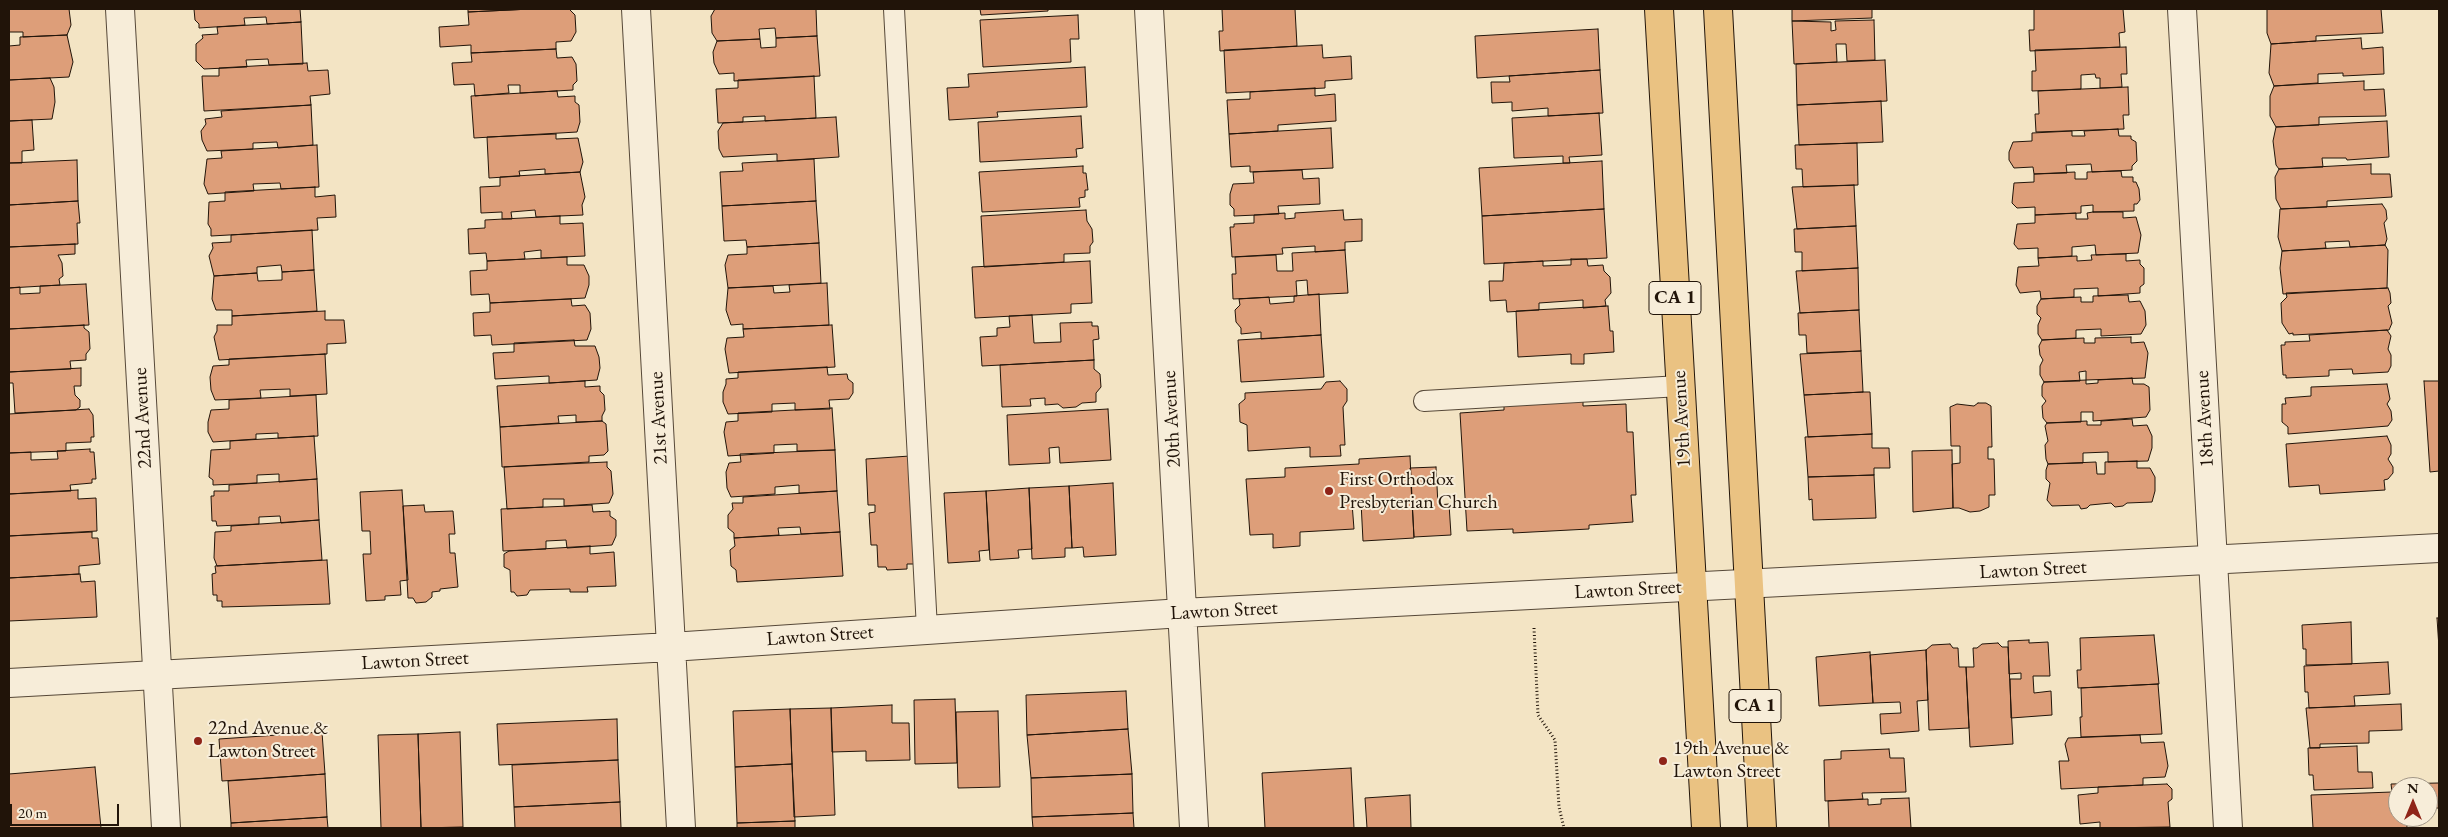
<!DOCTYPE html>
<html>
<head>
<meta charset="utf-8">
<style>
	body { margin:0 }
	#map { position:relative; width:2448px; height:837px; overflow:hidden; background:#f3e4c4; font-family:"EB Garamond",serif }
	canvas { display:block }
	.frame { position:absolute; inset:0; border:10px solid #211409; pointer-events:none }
	.north { position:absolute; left:2388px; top:777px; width:50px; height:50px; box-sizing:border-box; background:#f7edd9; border:1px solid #a19686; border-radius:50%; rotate:0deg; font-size:14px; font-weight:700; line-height:20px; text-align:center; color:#211409 }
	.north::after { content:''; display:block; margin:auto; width:18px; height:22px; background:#8f2418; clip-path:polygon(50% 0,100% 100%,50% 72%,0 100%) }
	.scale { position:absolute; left:10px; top:804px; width:109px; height:22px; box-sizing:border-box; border:2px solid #211409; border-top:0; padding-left:6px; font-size:15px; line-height:18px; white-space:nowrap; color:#211409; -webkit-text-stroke:4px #f7edd9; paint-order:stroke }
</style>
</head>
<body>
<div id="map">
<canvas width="2448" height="837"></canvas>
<div class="frame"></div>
<div class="north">N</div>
<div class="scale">20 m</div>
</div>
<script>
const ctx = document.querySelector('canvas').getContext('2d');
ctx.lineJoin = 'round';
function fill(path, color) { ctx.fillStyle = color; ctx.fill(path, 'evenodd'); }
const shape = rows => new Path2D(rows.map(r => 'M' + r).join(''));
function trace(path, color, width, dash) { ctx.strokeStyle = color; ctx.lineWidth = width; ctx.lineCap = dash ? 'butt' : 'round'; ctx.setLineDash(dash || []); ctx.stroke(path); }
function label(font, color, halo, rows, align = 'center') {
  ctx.font = font + ' "EB Garamond",serif'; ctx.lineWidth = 4; ctx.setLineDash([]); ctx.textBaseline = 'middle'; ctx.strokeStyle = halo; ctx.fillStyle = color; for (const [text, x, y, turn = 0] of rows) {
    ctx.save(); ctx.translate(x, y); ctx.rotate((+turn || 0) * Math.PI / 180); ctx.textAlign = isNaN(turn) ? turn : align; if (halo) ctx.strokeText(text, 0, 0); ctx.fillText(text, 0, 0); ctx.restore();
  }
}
const building = shape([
	[9,9,69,9,71,25,67,35,23,37,23,32,9,32,9,9],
	[194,9,300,9,301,22,267,24,266,17,244,18,245,25,199,28,199,24,195,20,194,9],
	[468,9,531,9,468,12,468,9],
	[531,9,569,9,575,15,576,32,571,41,556,42,556,49,471,53,471,45,440,47,439,27,469,25,468,12,531,9],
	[715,9,816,9,817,36,776,38,775,28,759,29,760,39,717,41,712,33,711,16,715,9],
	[980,9,1048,9,1048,11,981,15,980,9],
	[1222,9,1295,9,1297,46,1220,51,1219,31,1223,31,1222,9],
	[1792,9,1872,9,1872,18,1792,21,1792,9],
	[2034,9,2123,9,2125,32,2119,33,2120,47,2030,51,2029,30,2034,30,2034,9],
	[2267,9,2381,9,2383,33,2316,36,2316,41,2271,44,2267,33,2267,9],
	[1078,15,1079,39,1070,39,1071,62,983,67,980,20,1078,15],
	[1874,20,1875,60,1847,61,1846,44,1836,44,1837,62,1794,64,1792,21,1831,22,1831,31,1836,30,1835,21,1874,20],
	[301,22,303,64,269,65,268,59,246,60,247,67,204,69,196,61,196,44,203,38,202,35,218,34,217,27,301,22],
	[1598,29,1600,70,1477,78,1475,36,1598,29],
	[67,35,73,62,69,77,9,80,9,46,20,45,20,37,67,35],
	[817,36,820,76,734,81,734,73,719,74,714,63,713,52,717,41,760,39,761,48,776,47,776,38,817,36],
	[2361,38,2362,49,2383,47,2384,74,2343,76,2343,73,2318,74,2318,83,2274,86,2269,73,2271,44,2361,38],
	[1322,45,1323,58,1351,56,1352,79,1325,81,1325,88,1226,93,1224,50,1322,45],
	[2126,47,2127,74,2121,74,2122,87,2100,88,2100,78,2096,78,2095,74,2081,75,2081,89,2032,91,2032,71,2036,71,2035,50,2126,47],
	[556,49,557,58,572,57,576,64,577,81,573,85,573,90,520,93,520,85,508,85,509,93,475,96,474,84,454,85,452,63,472,62,471,53,556,49],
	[1885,60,1887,101,1797,105,1796,64,1885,60],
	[307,63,308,71,328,70,330,94,310,96,311,105,204,111,202,76,219,76,219,68,307,63],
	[1085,67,1087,107,997,112,998,117,949,120,947,88,969,87,968,74,1085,67],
	[1600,70,1603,113,1548,116,1548,108,1512,111,1512,102,1492,103,1491,82,1510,82,1509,76,1600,70],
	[814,76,816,118,765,121,765,116,743,117,743,122,718,123,716,89,738,88,738,80,814,76],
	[50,78,54,87,55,102,52,119,9,121,9,80,50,78],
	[2364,81,2364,90,2384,89,2386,116,2319,117,2319,125,2276,127,2270,116,2270,96,2274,86,2364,81],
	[2128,87,2129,115,2123,115,2124,129,2036,132,2035,114,2039,114,2038,91,2128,87],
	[1315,88,1315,96,1335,94,1336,121,1278,125,1278,131,1229,134,1227,100,1250,99,1250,92,1315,88],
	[557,91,558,97,575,96,575,102,579,105,580,122,577,132,474,138,471,96,557,91],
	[1881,101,1883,142,1799,145,1797,105,1881,101],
	[311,105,313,145,278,148,277,142,253,143,253,149,207,151,202,140,201,131,206,124,205,119,222,117,221,111,311,105],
	[1599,113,1602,155,1569,157,1570,163,1563,163,1563,156,1514,158,1512,118,1599,113],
	[1081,116,1083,148,1076,149,1077,157,980,162,978,122,1081,116],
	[836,117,839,157,777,161,777,154,723,157,719,149,718,131,723,123,836,117],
	[32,120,34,150,22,151,22,163,9,163,9,121,32,120],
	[2387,121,2389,157,2347,160,2346,158,2322,158,2323,167,2279,169,2276,165,2273,141,2276,127,2387,121],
	[1331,128,1333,168,1250,172,1250,166,1231,167,1229,134,1331,128],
	[2118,129,2119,136,2131,136,2131,139,2136,142,2137,161,2132,166,2132,170,2092,172,2091,164,2066,165,2067,173,2034,174,2033,167,2014,168,2009,160,2009,152,2013,142,2032,141,2032,133,2072,131,2072,136,2085,136,2084,131,2118,129],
	[556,134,556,139,578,138,583,162,580,172,545,174,545,169,519,171,520,176,489,178,487,137,556,134],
	[1857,143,1858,185,1803,187,1802,169,1796,169,1795,145,1857,143],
	[317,145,319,187,281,189,280,183,253,184,254,191,208,194,204,184,207,159,222,158,221,151,317,145],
	[814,159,816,201,722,206,720,172,743,171,742,163,814,159],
	[77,160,78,201,9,205,9,163,77,160],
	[1602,161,1604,209,1482,216,1479,168,1602,161],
	[2371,164,2371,174,2390,174,2392,197,2327,201,2327,207,2281,209,2276,199,2275,177,2279,169,2371,164],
	[1083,166,1083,173,1086,173,1088,190,1085,190,1085,197,1079,198,1080,207,982,212,979,172,1083,166],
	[1302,170,1303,179,1319,178,1320,204,1278,206,1279,214,1234,216,1234,209,1230,205,1230,194,1233,184,1254,183,1253,172,1302,170],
	[2121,171,2122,177,2133,177,2133,182,2136,182,2139,189,2140,200,2137,204,2134,204,2134,211,2093,212,2093,205,2081,206,2081,213,2035,215,2035,207,2017,208,2012,203,2014,183,2034,182,2034,174,2075,172,2075,179,2087,179,2087,172,2121,171],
	[580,172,585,197,582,205,583,215,536,217,535,210,511,212,512,219,502,219,502,212,481,213,480,187,500,186,500,177,580,172],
	[1854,185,1856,226,1797,229,1792,187,1854,185],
	[315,187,315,197,335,195,336,217,317,218,318,230,211,236,211,229,208,224,209,202,225,201,225,192,315,187],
	[78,201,80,223,77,223,78,244,9,247,9,205,78,201],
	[816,201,819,243,747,247,746,240,724,241,722,206,816,201],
	[2382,204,2386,210,2387,219,2384,223,2387,239,2385,245,2350,247,2349,241,2325,242,2326,248,2282,251,2278,237,2280,209,2382,204],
	[1604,209,1607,258,1484,264,1482,216,1604,209],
	[1086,210,1087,221,1092,229,1093,242,1090,246,1090,253,1064,254,1064,262,984,267,981,216,1086,210],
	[1343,210,1344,220,1362,219,1362,241,1345,242,1345,250,1315,252,1315,246,1282,248,1283,254,1232,257,1230,227,1234,227,1234,224,1254,223,1254,215,1285,213,1285,219,1295,218,1295,213,1343,210],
	[2093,212,2123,212,2123,218,2136,217,2141,235,2138,253,2096,255,2095,245,2072,247,2072,256,2038,258,2038,248,2018,249,2014,244,2017,224,2035,223,2035,215,2076,213,2076,219,2088,219,2087,213,2093,212],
	[560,216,560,224,583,223,585,256,541,258,541,250,524,252,525,259,487,261,486,253,469,254,468,229,485,228,485,220,560,216],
	[1856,226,1858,268,1802,271,1802,252,1795,252,1794,229,1856,226],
	[312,230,314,270,282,272,281,265,257,267,257,273,214,276,209,256,213,248,212,243,231,242,231,235,312,230],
	[819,243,821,283,728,288,725,265,728,255,747,254,747,247,819,243],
	[75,244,75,254,58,255,62,263,63,276,59,279,60,285,9,288,9,247,75,244],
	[2385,245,2388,250,2387,288,2283,294,2280,268,2282,251,2385,245],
	[1345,250,1348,293,1308,295,1307,280,1296,281,1297,296,1233,299,1232,274,1236,274,1235,257,1276,255,1277,271,1293,271,1292,253,1345,250],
	[2126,254,2126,261,2140,260,2140,264,2144,268,2144,284,2140,287,2140,293,2098,296,2098,288,2074,289,2074,297,2041,299,2040,291,2020,293,2016,285,2018,267,2039,266,2038,258,2077,256,2077,261,2092,260,2091,255,2126,254],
	[567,257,567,265,584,265,589,276,589,285,585,298,490,303,489,294,471,295,470,271,487,270,487,261,567,257],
	[1571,259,1587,259,1588,266,1603,265,1604,271,1610,277,1611,293,1605,300,1606,306,1583,308,1583,300,1539,303,1539,310,1507,312,1506,300,1490,301,1489,281,1503,281,1504,263,1543,261,1543,266,1571,265,1571,259],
	[1090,261,1092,303,1071,304,1071,313,975,318,972,267,1090,261],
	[1858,268,1859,310,1800,313,1796,271,1858,268],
	[314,270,317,311,232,316,232,310,216,310,212,299,214,276,257,273,258,281,282,280,282,272,314,270],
	[827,283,829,325,743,329,743,324,731,325,726,310,728,288,773,286,774,293,790,292,789,285,827,283],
	[86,284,89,325,9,329,9,288,20,287,20,294,40,293,40,286,86,284],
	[2388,288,2390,293,2391,303,2388,306,2392,323,2389,330,2293,335,2293,333,2289,334,2282,323,2281,303,2287,297,2286,293,2388,288],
	[1319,294,1321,335,1261,339,1261,332,1241,334,1241,328,1236,322,1235,310,1240,305,1239,299,1269,297,1270,304,1294,302,1294,296,1319,294],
	[2128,295,2129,302,2140,301,2145,311,2146,325,2141,334,2101,336,2101,329,2076,330,2076,338,2042,340,2038,334,2038,325,2041,318,2037,314,2037,306,2041,299,2081,297,2081,302,2093,302,2093,296,2128,295],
	[571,299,572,306,585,305,590,313,591,329,587,340,492,345,491,335,474,336,473,313,490,312,490,303,571,299],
	[1608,306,1610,331,1613,331,1614,352,1584,354,1584,364,1571,364,1571,354,1518,357,1516,311,1608,306],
	[1859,310,1861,351,1807,353,1806,335,1799,335,1798,313,1859,310],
	[325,311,325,320,344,320,346,343,327,344,327,354,219,360,214,337,217,331,217,325,232,325,232,316,325,311],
	[1032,315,1034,343,1061,342,1060,323,1092,322,1092,326,1098,326,1099,339,1093,340,1094,360,982,366,980,337,997,336,997,328,1010,327,1009,316,1032,315],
	[84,325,84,328,89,332,90,349,86,354,86,360,70,361,71,369,9,372,9,329,84,325],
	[832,325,835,367,729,373,725,349,727,338,744,337,743,329,832,325],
	[2387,330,2391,336,2388,349,2391,355,2391,366,2388,372,2353,374,2352,369,2329,370,2329,376,2286,378,2286,375,2283,375,2281,345,2285,345,2285,342,2310,341,2309,335,2387,330],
	[1321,335,1324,377,1241,382,1238,340,1321,335],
	[2131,337,2131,343,2144,342,2148,353,2145,378,2086,380,2086,371,2079,372,2080,381,2044,382,2040,375,2040,366,2043,360,2040,355,2039,346,2042,340,2084,338,2084,343,2095,343,2095,338,2131,337],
	[574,340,575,346,595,346,599,357,600,368,597,380,549,383,549,376,495,379,493,353,514,352,514,343,574,340],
	[1861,351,1863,392,1804,395,1800,354,1861,351],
	[325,354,327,394,290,396,290,389,260,390,261,398,215,400,211,390,210,377,213,366,229,365,229,359,325,354],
	[1094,360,1094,369,1100,374,1101,387,1096,393,1096,402,1082,403,1076,407,1063,408,1058,404,1045,405,1045,398,1030,399,1031,406,1002,407,1000,365,1094,360],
	[827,367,828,375,847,374,848,379,853,383,853,393,849,399,829,400,830,409,795,410,795,403,772,404,772,412,728,414,723,402,723,392,726,384,726,379,738,378,738,372,827,367],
	[81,368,81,386,74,386,75,395,80,400,80,407,76,410,15,413,13,383,9,383,9,372,81,368],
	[2132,378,2133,384,2144,384,2149,387,2150,410,2146,417,2093,421,2093,412,2081,412,2081,422,2047,423,2043,418,2042,406,2046,401,2042,396,2042,386,2044,382,2086,380,2086,384,2098,383,2098,380,2132,378],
	[585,381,585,387,600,386,600,391,604,395,605,410,602,416,602,421,576,422,576,415,558,416,559,423,500,427,497,386,585,381],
	[1340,381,1347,389,1347,401,1343,407,1345,445,1340,445,1341,456,1310,457,1310,447,1248,451,1247,425,1240,422,1239,404,1245,399,1245,393,1321,389,1326,382,1340,381],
	[2424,381,2439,381,2439,475,2439,471,2430,472,2424,381],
	[2387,384,2390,399,2387,404,2391,411,2392,420,2388,426,2288,434,2288,427,2282,422,2282,404,2286,404,2285,398,2311,396,2311,387,2387,384],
	[1863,392,1870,392,1872,434,1808,437,1804,395,1863,392],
	[316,395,318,436,278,438,278,433,256,434,256,439,213,442,208,432,208,422,211,410,229,409,229,400,316,395],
	[1583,401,1583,406,1626,404,1627,432,1633,432,1636,495,1631,495,1633,522,1589,525,1589,529,1513,533,1513,529,1467,531,1460,413,1504,410,1504,406,1583,401],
	[1978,403,1986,403,1991,406,1992,447,1988,447,1988,459,1994,459,1995,495,1989,495,1989,507,1980,511,1970,512,1959,508,1953,508,1952,464,1960,463,1960,446,1951,446,1950,407,1957,404,1974,406,1978,403],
	[832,408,835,450,797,451,797,444,774,445,774,453,728,456,724,432,726,422,738,421,738,413,832,408],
	[89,409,93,415,94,437,91,437,91,442,66,443,66,451,9,453,9,414,89,409],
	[1108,409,1111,460,1060,463,1059,447,1049,448,1050,463,1009,465,1007,415,1108,409],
	[2132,419,2133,426,2147,425,2152,436,2152,448,2148,461,2108,462,2108,452,2083,453,2083,463,2048,464,2046,459,2045,445,2048,441,2045,426,2047,423,2087,421,2087,425,2101,425,2101,421,2132,419],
	[602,421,606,424,608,451,604,455,589,456,589,462,502,467,500,427,602,421],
	[1872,434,1872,448,1889,448,1890,468,1874,468,1874,475,1808,477,1805,437,1872,434],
	[314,436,317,479,279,482,279,474,257,475,257,483,213,485,213,480,209,477,211,450,230,449,230,441,314,436],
	[2387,436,2391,445,2391,454,2388,459,2393,467,2393,473,2388,479,2384,480,2385,490,2320,494,2319,485,2289,487,2286,444,2387,436],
	[90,449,90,452,94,452,96,479,92,479,92,483,70,485,71,491,9,494,9,453,31,452,31,460,58,459,57,451,90,449],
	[835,450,837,491,799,493,799,485,775,487,775,494,731,497,727,488,726,472,729,463,741,462,740,454,835,450],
	[1952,450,1953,508,1913,512,1912,451,1952,450],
	[910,456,916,564,907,564,907,569,887,570,886,567,878,567,877,545,871,545,869,513,875,512,875,505,868,505,866,459,910,456],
	[1410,456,1414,538,1363,541,1361,502,1352,503,1354,529,1300,532,1300,546,1273,548,1273,534,1250,535,1246,479,1285,477,1285,468,1359,464,1359,459,1410,456],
	[2137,461,2137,468,2150,468,2155,477,2155,491,2152,502,2127,503,2123,506,2115,507,2111,503,2090,505,2087,508,2081,509,2079,505,2052,506,2047,500,2050,483,2046,479,2046,470,2048,464,2096,462,2097,474,2105,474,2105,462,2137,461],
	[607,462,607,467,611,471,613,494,609,503,564,506,564,499,543,499,543,507,507,509,504,467,607,462],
	[1436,467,1438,505,1449,504,1451,535,1414,537,1410,468,1436,467],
	[1874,475,1876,518,1813,520,1812,499,1809,500,1808,477,1874,475],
	[317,479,319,520,281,523,280,516,259,517,259,524,217,526,216,521,212,521,211,496,214,496,214,491,229,491,229,485,317,479],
	[1113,483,1116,555,1084,557,1083,547,1072,548,1069,486,1113,483],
	[1069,486,1072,548,1065,548,1065,557,1032,559,1029,488,1069,486],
	[1029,488,1032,549,1018,550,1019,558,990,560,986,491,1029,488],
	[78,490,78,499,96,498,97,531,9,536,9,494,78,490],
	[402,490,408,580,400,581,401,595,385,596,385,600,366,601,363,554,371,554,370,531,362,531,360,492,402,490],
	[837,491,840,532,801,534,800,527,778,528,779,535,734,538,734,533,728,528,728,515,733,509,732,503,743,503,743,497,837,491],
	[986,491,989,550,979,551,980,561,948,563,944,493,986,491],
	[424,505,425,512,453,511,455,534,449,534,450,553,455,553,458,587,440,589,440,591,432,592,432,597,426,602,416,603,413,598,408,598,403,506,424,505],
	[592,505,593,512,610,511,610,516,616,520,616,536,612,545,567,548,566,540,546,541,546,549,503,551,501,509,592,505],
	[319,520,322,560,217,566,214,558,215,532,231,531,231,526,319,520],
	[92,532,92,538,98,538,100,564,79,566,79,574,9,578,9,536,92,532],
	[840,532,843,576,737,582,736,570,731,566,730,550,735,546,734,538,840,532],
	[590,546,590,554,614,552,616,586,587,587,588,592,570,592,570,589,530,590,527,595,517,596,514,592,511,592,510,570,504,567,504,554,509,551,590,546],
	[327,560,330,604,222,607,222,601,217,601,217,595,213,595,212,574,216,573,215,566,327,560],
	[80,574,81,582,95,581,97,617,9,621,9,578,80,574],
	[2437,618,2439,618,2439,648,2437,618],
	[2351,622,2352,664,2306,665,2306,649,2303,649,2302,625,2351,622],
	[2154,635,2159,684,2078,688,2077,670,2081,670,2080,638,2154,635],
	[2029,640,2029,643,2048,642,2050,676,2033,676,2034,693,2051,691,2052,715,2011,718,2010,679,2021,679,2021,673,2009,674,2008,641,2029,640],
	[1998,643,2002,647,2008,647,2013,744,1970,747,1966,667,1974,667,1973,648,1977,648,1982,644,1998,643],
	[1950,644,1953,648,1958,648,1959,667,1966,667,1969,728,1929,730,1926,650,1932,645,1950,644],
	[1926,650,1928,700,1917,701,1919,731,1881,734,1880,714,1901,713,1900,702,1873,703,1870,655,1926,650],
	[1870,652,1873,703,1819,706,1816,657,1870,652],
	[2388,662,2390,694,2354,696,2355,706,2309,708,2308,692,2305,692,2304,666,2388,662],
	[2158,684,2162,734,2081,737,2080,717,2082,717,2081,688,2158,684],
	[1126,691,1128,729,1027,735,1026,695,1126,691],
	[955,699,957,763,915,764,914,700,955,699],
	[2401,704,2402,730,2369,731,2369,743,2320,744,2320,748,2310,748,2306,708,2401,704],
	[892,705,892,723,909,723,910,760,866,761,866,751,832,752,831,708,892,705],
	[831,708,835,815,794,817,790,709,831,708],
	[790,709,792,764,735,767,733,711,790,709],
	[998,711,1000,787,958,788,956,712,998,711],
	[617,719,618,760,499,765,497,724,617,719],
	[1128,729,1132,774,1031,778,1027,735,1128,729],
	[322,732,325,774,222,781,219,739,322,732],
	[460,732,463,827,421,828,418,734,460,732],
	[418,734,421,828,381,828,378,735,418,734],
	[2140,735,2141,743,2164,742,2168,766,2165,777,2143,778,2143,785,2061,789,2059,761,2069,761,2065,744,2068,738,2140,735],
	[2357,746,2358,772,2372,772,2373,788,2314,790,2313,775,2309,775,2308,748,2357,746],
	[1889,749,1890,758,1904,758,1906,792,1862,793,1863,799,1825,801,1824,760,1841,759,1841,751,1889,749],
	[618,760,620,802,514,807,512,765,618,760],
	[792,764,795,821,737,823,735,767,792,764],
	[95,767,101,828,9,828,9,774,95,767],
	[1351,768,1354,828,1265,828,1262,773,1351,768],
	[325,774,327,817,231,823,228,781,325,774],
	[1132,774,1133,813,1032,817,1031,778,1132,774],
	[2439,783,2439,808,2428,808,2428,787,2398,787,2398,817,2407,817,2407,828,2313,828,2311,795,2392,792,2391,784,2439,783],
	[2167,784,2172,789,2172,799,2168,802,2170,827,2100,828,2100,822,2080,824,2078,795,2098,793,2098,787,2167,784],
	[1410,795,1411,828,1367,828,1365,798,1410,795],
	[1909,798,1911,828,1829,828,1828,801,1868,799,1868,805,1881,804,1881,799,1909,798],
	[620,802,621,828,515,828,514,807,620,802],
	[1133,813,1134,828,1033,828,1032,817,1133,813],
	[327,817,328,828,231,828,231,823,327,817],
	[795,821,795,828,737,828,737,823,795,821]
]);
const path = shape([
	[1534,628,1538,715,1555,740,1559,807,1564,828]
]);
const lane = shape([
	[894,9,927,629],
	[1424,401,1680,386]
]);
const street = shape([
	[120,9,166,828],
	[636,9,681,828],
	[1149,9,1194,828],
	[2182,9,2228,828],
	[9,683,671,647,1182,613,2439,548]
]);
const highway = shape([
	[1659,9,1706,828],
	[1718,9,1762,828]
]);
const markers = [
	[1329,491,5,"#8f2418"],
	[198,741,5,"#8f2418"],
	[1663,761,5,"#8f2418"]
];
const shields = [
	[1675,298,52],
	[1755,706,52]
];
const shieldNames = [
	["CA 1",1675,298],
	["CA 1",1755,706]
];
const streetNames = [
	["22nd Avenue",143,418,-93],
	["21st Avenue",659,418,-93],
	["20th Avenue",1172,419,-93],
	["19th Avenue",1682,419,-93],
	["18th Avenue",2205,419,-93],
	["Lawton Street",2033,570,-3],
	["Lawton Street",1628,590,-3],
	["Lawton Street",1224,611,-3],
	["Lawton Street",820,636,-4],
	["Lawton Street",415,661,-3]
];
const poiNames = [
	["First Orthodox",1339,480],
	["Presbyterian Church",1339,503],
	["22nd Avenue &",208,729],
	["Lawton Street",208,752],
	["19th Avenue &",1673,749],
	["Lawton Street",1673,772]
];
fill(building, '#dd9e79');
trace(building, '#211409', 1);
trace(lane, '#564838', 22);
trace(street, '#564838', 30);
trace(highway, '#211409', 30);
trace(path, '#211409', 3, [1, 2.5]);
trace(lane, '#f7edd9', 20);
trace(street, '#f7edd9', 28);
trace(highway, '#eac282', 28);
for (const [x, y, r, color] of markers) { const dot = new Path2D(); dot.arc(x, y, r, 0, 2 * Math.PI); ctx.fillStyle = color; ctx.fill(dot); trace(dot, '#f7edd9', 2); }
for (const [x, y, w] of shields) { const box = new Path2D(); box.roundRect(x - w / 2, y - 16.5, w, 33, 4); ctx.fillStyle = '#f7edd9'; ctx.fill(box); trace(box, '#211409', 1); }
label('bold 19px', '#211409', null, shieldNames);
label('20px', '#211409', '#f7edd9', streetNames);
label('20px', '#211409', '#f7edd9', poiNames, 'left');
</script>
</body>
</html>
